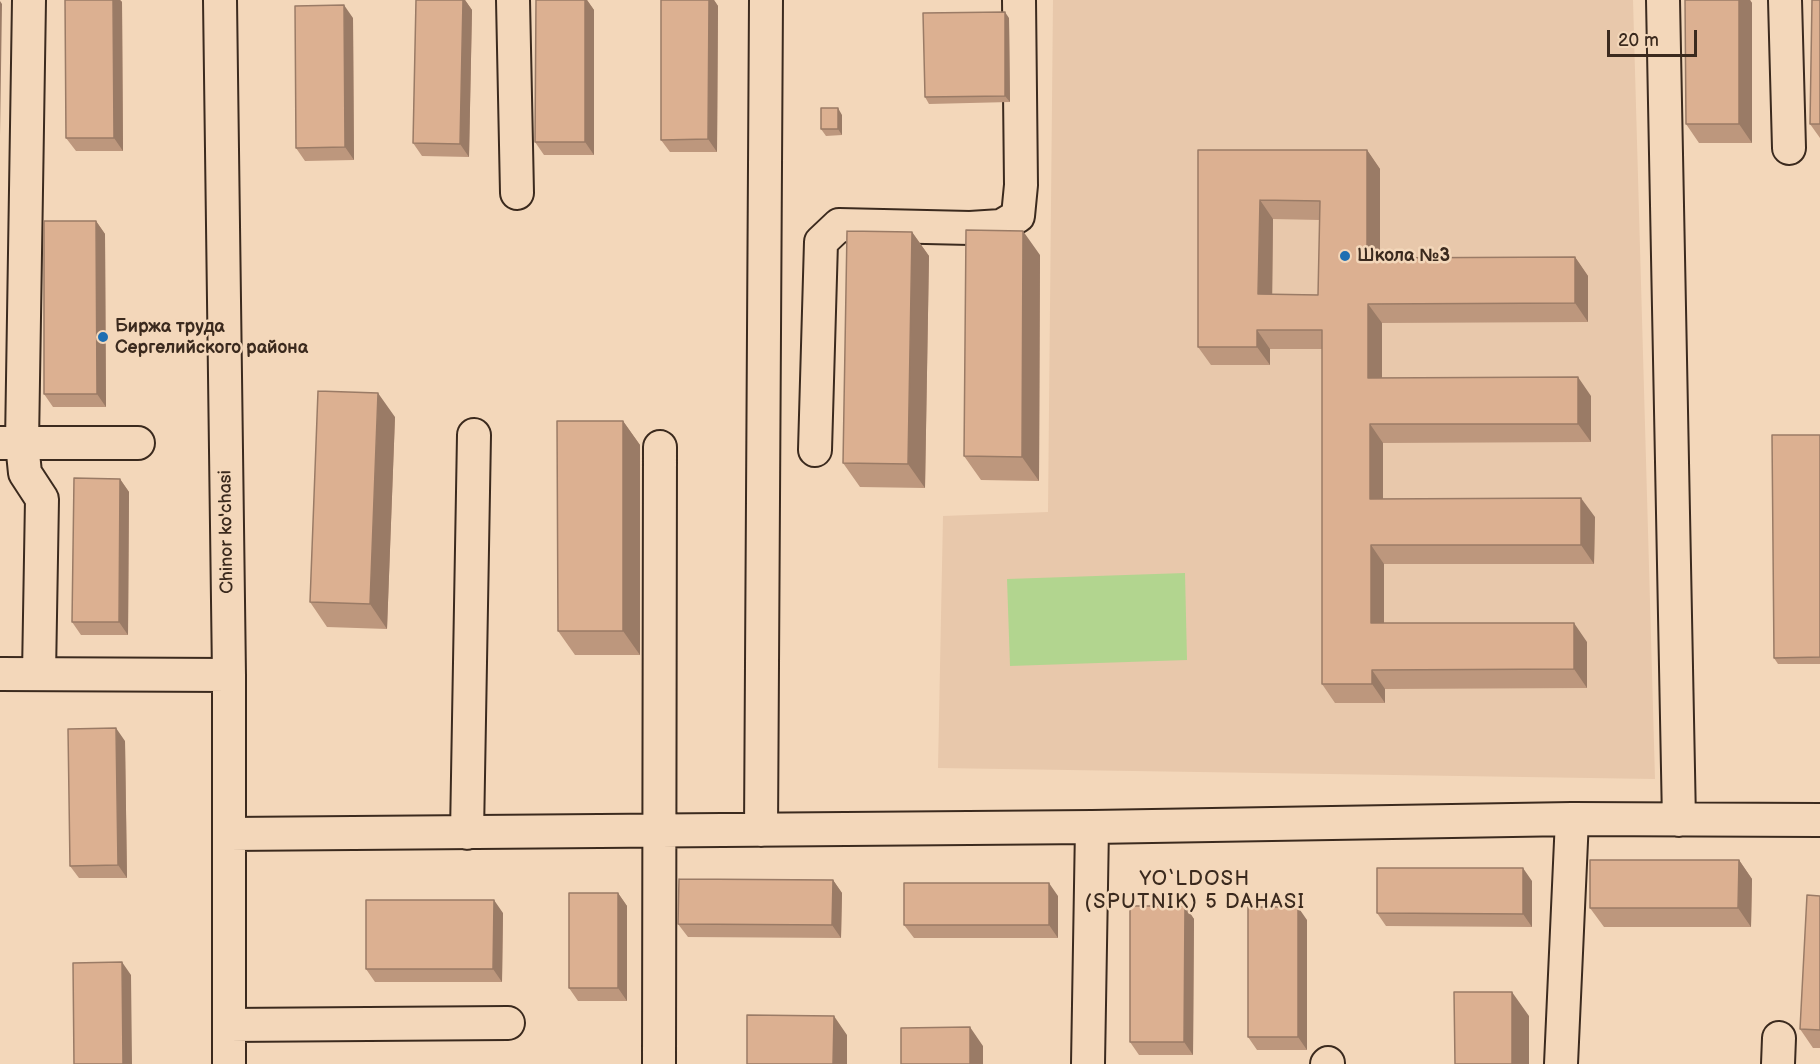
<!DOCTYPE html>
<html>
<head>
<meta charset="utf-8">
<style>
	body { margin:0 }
	#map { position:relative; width:1820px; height:1064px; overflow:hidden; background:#f3d7ba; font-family:"Balsamiq Sans",sans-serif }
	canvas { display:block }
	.scale { position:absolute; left:1607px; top:30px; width:90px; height:27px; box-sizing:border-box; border:3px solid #3b2a1e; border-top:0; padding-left:8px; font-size:18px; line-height:21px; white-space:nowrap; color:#3b2a1e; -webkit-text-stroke:4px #f3d7ba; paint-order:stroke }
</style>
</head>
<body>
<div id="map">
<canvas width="1820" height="1064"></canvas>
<div class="scale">20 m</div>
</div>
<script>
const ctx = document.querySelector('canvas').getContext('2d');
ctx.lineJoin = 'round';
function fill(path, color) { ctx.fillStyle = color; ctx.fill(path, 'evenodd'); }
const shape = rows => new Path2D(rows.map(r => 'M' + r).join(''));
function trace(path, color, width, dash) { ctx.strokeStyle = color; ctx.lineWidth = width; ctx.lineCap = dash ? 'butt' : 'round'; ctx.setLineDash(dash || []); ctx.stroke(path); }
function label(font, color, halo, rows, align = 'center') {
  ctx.font = font + ' "Balsamiq Sans",sans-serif'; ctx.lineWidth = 5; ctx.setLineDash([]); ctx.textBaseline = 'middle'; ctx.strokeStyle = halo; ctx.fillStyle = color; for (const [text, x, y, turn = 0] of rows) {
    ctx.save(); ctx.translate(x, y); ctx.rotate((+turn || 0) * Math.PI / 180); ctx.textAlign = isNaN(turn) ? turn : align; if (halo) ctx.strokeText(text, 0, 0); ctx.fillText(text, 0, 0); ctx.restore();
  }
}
const built = shape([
	[1053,0,1633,0,1655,779,938,768,943,516,1048,512]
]);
const green = shape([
	[1185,573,1187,660,1010,666,1007,579]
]);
const minor = shape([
	[29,0,22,443,25,473,42,499,39,674],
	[220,0,229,675,229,1064],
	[513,0,517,193],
	[1663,0,1679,820],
	[1785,0,1789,148],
	[1,443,138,443],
	[815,450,821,242,839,225,970,228,1001,226,1018,216,1021,185,1019,0],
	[0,674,229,675],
	[761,830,766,0],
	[467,833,474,435],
	[230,834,1092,827,1572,819,1820,820],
	[229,1025,508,1023],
	[659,1064,660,447],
	[1088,1064,1092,827],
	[1327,1064,1328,1063],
	[1561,1064,1572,819],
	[1778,1064,1779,1038]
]);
const wall = shape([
	[65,0,120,0,122,2,123,151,76,151,66,138],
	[416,0,465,0,472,10,469,157,422,156,413,143],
	[536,0,587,0,594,10,594,155,544,155,535,142],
	[661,0,714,0,718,6,717,152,670,152,661,140],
	[1685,0,1750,0,1752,3,1752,143,1699,143,1686,124],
	[1820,0,1820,138,1810,124],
	[353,18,354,160,305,161,296,148],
	[1009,18,1010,102,929,104,925,97],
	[842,115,842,135,826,136,821,129],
	[1198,150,1367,150,1380,169,1380,257,1575,257,1588,276,1588,322,1382,323,1382,378,1591,396,1591,442,1383,443,1383,499,1595,517,1594,564,1384,564,1384,623,1587,642,1587,688,1385,689,1385,703,1335,703,1322,684,1322,349,1270,349,1270,365,1211,365,1198,347],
	[1273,219,1320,220,1318,295,1272,294],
	[96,221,105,234,106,407,53,407,44,394],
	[912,232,929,256,925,488,860,487,843,463],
	[1040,255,1039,481,981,480,964,456],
	[395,417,387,629,327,627,310,602],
	[623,421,640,445,640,655,575,655,558,631],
	[1820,435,1820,664,1778,664,1774,658],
	[120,479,129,492,128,635,81,635,72,622],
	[125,741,127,878,79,878,70,866],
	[1739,860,1752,879,1751,927,1604,927,1590,908],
	[833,880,842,893,841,938,688,937,678,924],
	[1532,881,1532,927,1386,926,1377,913],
	[618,893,627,906,627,1001,578,1001,569,988],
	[1058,896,1058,938,914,938,904,925],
	[1820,896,1820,1048,1813,1048,1800,1029],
	[1185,906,1194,919,1193,1055,1139,1055,1130,1042],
	[503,913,502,982,375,982,366,969],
	[1307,920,1307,1050,1257,1050,1248,1037]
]);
const shadedWall = shape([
	[113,0,120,0,122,2,123,151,114,138],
	[463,0,465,0,472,10,469,157,460,144],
	[585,0,587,0,594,10,594,155,585,142],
	[709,0,714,0,718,6,717,152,708,139],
	[1739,0,1750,0,1752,3,1752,143,1739,124],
	[0,1,2,4,0,135],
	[344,5,353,18,354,160,345,147],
	[1005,12,1009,18,1010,102,1005,96],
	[838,108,842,115,842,135,838,129],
	[1367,150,1380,169,1380,276,1367,258],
	[1260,200,1273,219,1272,313,1258,294],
	[96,221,105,234,106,407,97,394],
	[1023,231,1040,255,1039,481,1022,457],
	[912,232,929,256,925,488,908,464],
	[1575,257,1588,276,1588,322,1575,303],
	[1368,304,1382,323,1382,397,1368,378],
	[1257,330,1270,349,1270,365,1257,347],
	[1578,377,1591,396,1591,442,1578,424],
	[378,393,395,417,387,629,370,604],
	[623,421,640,445,640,655,623,631],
	[1370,424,1383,443,1383,517,1370,499],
	[120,479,129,492,128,635,119,622],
	[1581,498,1595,517,1594,564,1581,545],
	[1371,545,1384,564,1384,642,1371,623],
	[1574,623,1587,642,1587,688,1574,669],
	[1372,670,1385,689,1385,703,1372,684],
	[116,728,125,741,127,878,118,865],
	[1739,860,1752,879,1751,927,1738,908],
	[1523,868,1532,881,1532,927,1523,914],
	[833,880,842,893,841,938,832,925],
	[1049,883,1058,896,1058,938,1049,925],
	[618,893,627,906,627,1001,618,988],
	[494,900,503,913,502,982,493,969],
	[1185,906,1194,919,1193,1055,1184,1042],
	[1298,907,1307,920,1307,1050,1298,1037],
	[122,962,131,975,132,1064,123,1064],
	[1512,992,1529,1016,1529,1064,1512,1064],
	[834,1016,847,1035,847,1064,833,1064],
	[970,1027,983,1046,983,1064,970,1064]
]);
const building = shape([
	[65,0,113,0,114,138,66,138,65,0],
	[416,0,463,0,460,144,413,143,416,0],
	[536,0,585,0,585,142,535,142,536,0],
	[661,0,709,0,708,139,661,140,661,0],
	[1685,0,1739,0,1739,124,1686,124,1685,0],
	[1812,0,1820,0,1820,124,1810,124,1812,0],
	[344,5,345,147,296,148,295,6,344,5],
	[1005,12,1005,96,925,97,923,13,1005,12],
	[821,108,838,108,838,129,821,129,821,108],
	[1198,150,1367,150,1367,258,1575,257,1575,303,1368,304,1368,378,1578,377,1578,424,1370,424,1370,499,1581,498,1581,545,1371,545,1371,623,1574,623,1574,669,1372,670,1372,684,1322,684,1322,330,1257,330,1257,347,1198,347,1198,150],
	[1260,200,1320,201,1318,295,1258,294,1260,200],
	[44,221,96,221,97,394,44,394,44,221],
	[966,230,1023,231,1022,457,964,456,966,230],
	[847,231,912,232,908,464,843,463,847,231],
	[318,391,378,393,370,604,310,602,318,391],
	[557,421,623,421,623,631,558,631,557,421],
	[1772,435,1820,435,1820,657,1774,658,1772,435],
	[74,478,120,479,119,622,72,622,74,478],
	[116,728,118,865,70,866,68,729,116,728],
	[1590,860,1739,860,1738,908,1590,908,1590,860],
	[1377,868,1523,868,1523,914,1377,913,1377,868],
	[679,879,833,880,832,925,678,924,679,879],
	[904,883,1049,883,1049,925,904,925,904,883],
	[569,893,618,893,618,988,569,988,569,893],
	[1807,895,1820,896,1820,1030,1800,1029,1807,895],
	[366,900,494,900,493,969,366,969,366,900],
	[1130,906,1185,906,1184,1042,1130,1042,1130,906],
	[1248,907,1298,907,1298,1037,1248,1037,1248,907],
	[122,962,123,1064,74,1064,73,963,122,962],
	[1454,992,1512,992,1512,1064,1455,1064,1454,992],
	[747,1015,834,1016,833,1064,747,1064,747,1015],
	[970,1027,970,1064,901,1064,901,1028,970,1027]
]);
const markers = [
	[1345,256,6,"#1f6fb2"],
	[103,337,6,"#1f6fb2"]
];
const poiNames = [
	["Школа №3",1357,256],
	["Биржа труда",115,327],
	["Сергелийского района",115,348]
];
const streetNames = [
	["Chinor ko'chasi",227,532,-91]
];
const neighbourhoodNames = [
	["YO‘LDOSH",1195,880],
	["(SPUTNIK) 5 DAHASI",1195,903]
];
fill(built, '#e8c8ab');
fill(green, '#b2d58f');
trace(minor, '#3b2a1e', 36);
trace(minor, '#f3d7ba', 32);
fill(wall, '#bd977d');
fill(shadedWall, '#9a7b66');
fill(building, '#dcb091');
trace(building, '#9a7b66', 1.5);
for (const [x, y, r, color] of markers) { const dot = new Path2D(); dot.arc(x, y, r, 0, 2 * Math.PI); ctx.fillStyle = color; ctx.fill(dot); trace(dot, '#f3d7ba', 2); }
label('bold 18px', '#3b2a1e', '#f3d7ba', poiNames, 'left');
label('18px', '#3b2a1e', '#f3d7ba', streetNames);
ctx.letterSpacing = '1.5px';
label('20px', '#3b2a1e', '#f3d7ba', neighbourhoodNames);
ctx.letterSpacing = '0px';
</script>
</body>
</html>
